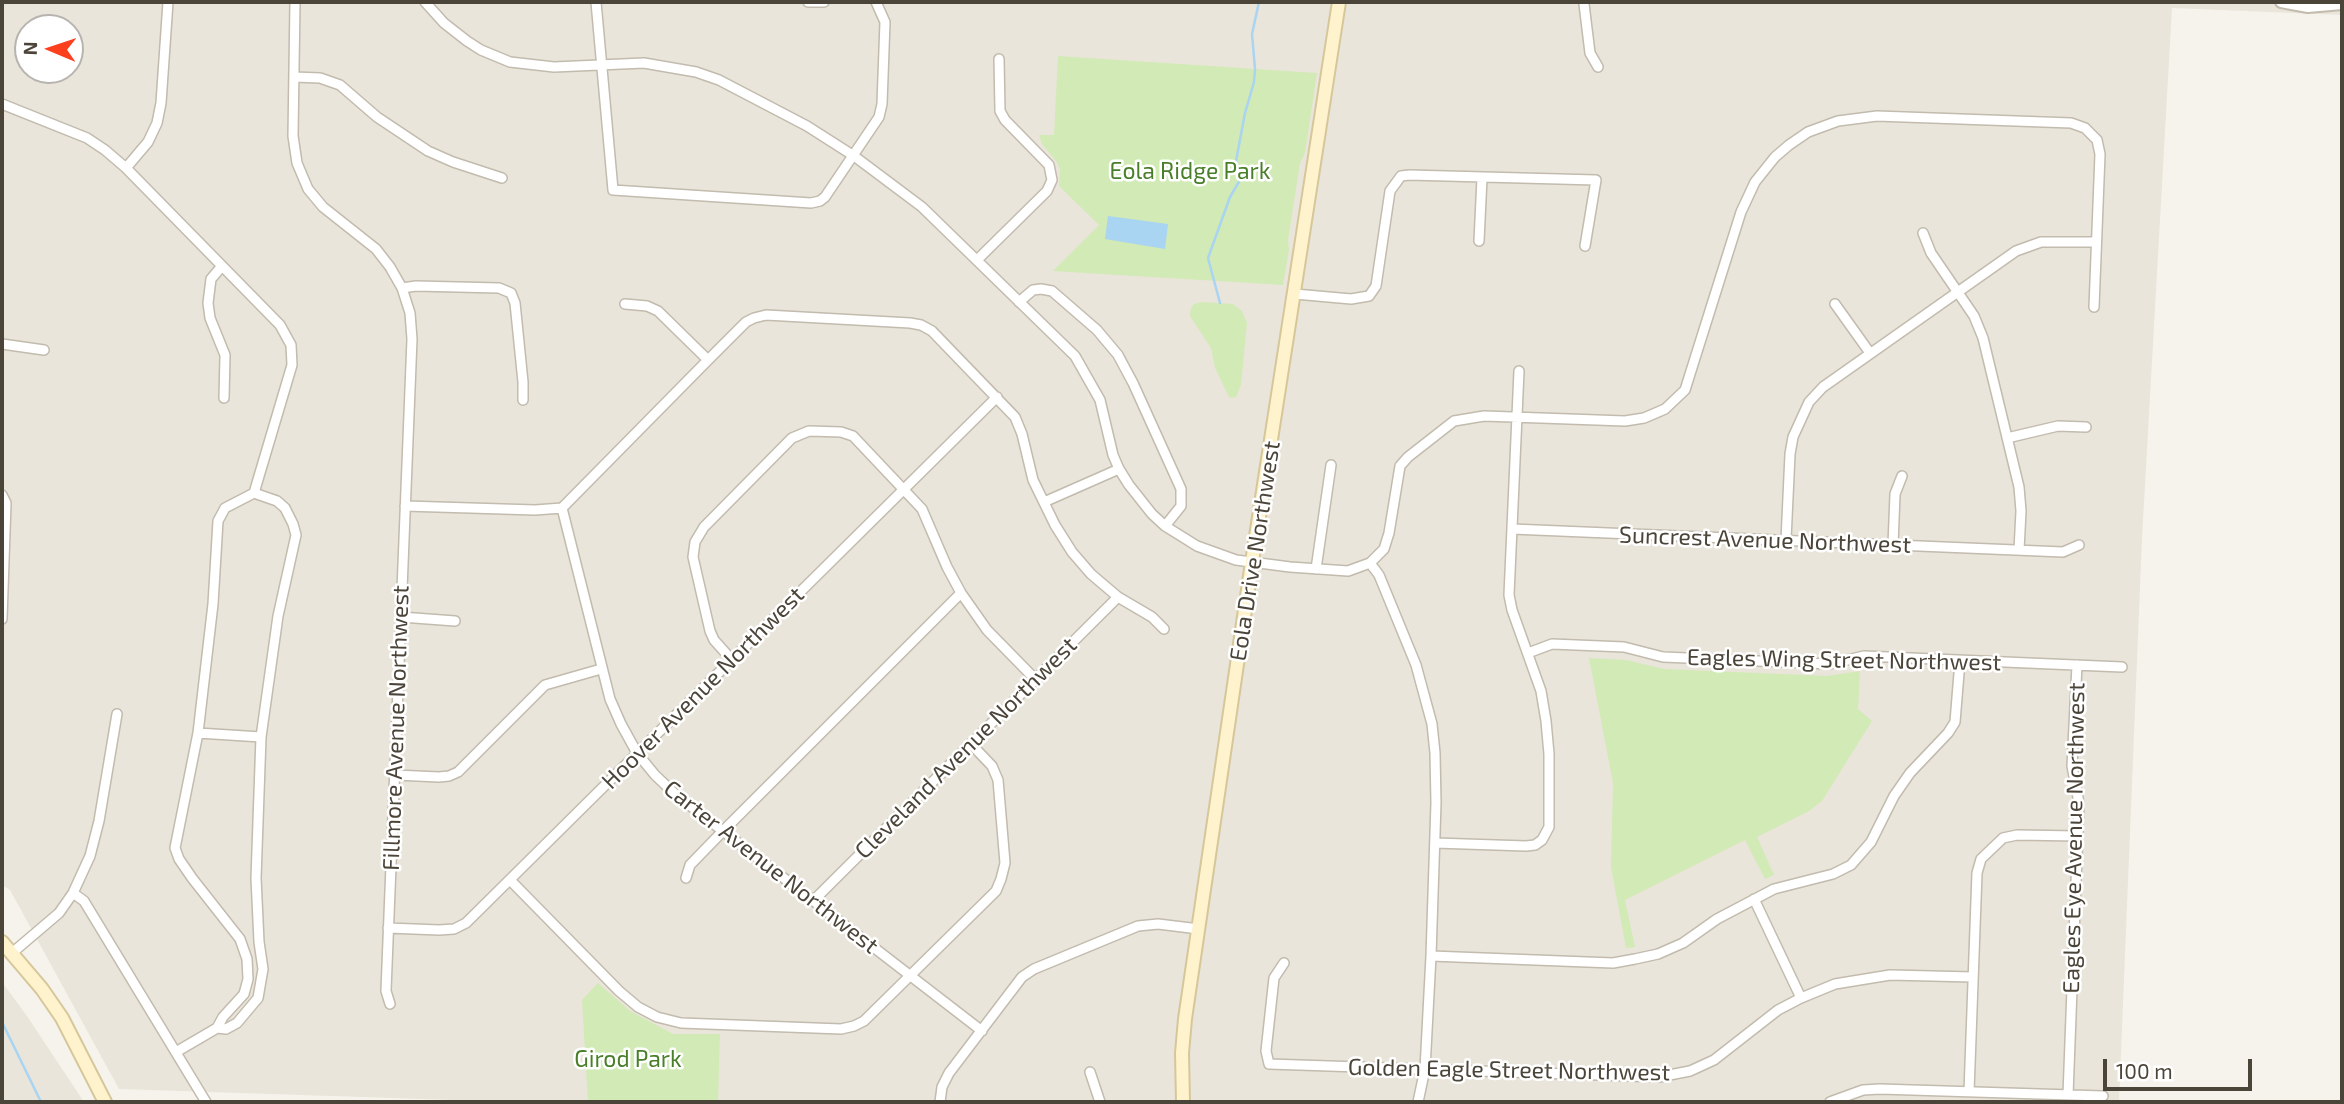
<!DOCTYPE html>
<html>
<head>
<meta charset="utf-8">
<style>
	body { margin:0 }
	#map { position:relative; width:2344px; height:1104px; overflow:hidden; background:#f6f3ec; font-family:"Exo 2",sans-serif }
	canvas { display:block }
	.frame { position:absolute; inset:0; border:4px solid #4b4439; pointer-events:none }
	.north { position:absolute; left:14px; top:14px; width:70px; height:70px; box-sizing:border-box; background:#fff; border:2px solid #b7b4b0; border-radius:50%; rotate:272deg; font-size:19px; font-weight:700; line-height:28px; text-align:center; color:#4b4439 }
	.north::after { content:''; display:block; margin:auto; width:24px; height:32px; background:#fc3f1d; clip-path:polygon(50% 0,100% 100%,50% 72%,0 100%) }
	.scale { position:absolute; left:2103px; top:1059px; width:149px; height:32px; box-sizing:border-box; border:4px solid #4b4439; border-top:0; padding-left:9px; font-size:21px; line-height:24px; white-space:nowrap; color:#4b4439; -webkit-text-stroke:5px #fff; paint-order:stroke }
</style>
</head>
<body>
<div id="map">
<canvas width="2344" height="1104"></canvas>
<div class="frame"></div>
<div class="north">N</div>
<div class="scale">100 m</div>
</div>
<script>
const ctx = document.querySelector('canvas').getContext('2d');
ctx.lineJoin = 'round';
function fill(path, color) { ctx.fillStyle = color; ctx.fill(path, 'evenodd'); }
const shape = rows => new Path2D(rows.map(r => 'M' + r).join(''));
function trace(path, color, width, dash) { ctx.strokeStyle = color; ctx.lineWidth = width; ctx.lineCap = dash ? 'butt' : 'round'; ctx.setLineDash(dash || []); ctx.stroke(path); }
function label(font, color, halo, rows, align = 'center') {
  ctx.font = font + ' "Exo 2",sans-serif'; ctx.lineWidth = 5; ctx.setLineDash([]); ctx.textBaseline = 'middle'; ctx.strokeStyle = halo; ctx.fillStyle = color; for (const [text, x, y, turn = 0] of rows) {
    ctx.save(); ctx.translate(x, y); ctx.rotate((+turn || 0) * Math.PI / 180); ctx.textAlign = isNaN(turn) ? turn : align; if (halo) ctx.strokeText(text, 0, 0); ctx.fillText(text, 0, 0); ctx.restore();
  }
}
const residential = shape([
	[2,2,2342,2,2342,15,2172,8,2142,538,2119,1102,515,1102,119,1089,10,890,2,885],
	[28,28,70,28,70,70,28,70],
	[2,982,27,1016,84,1102,2,1102]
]);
const green = shape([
	[1058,56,1317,73,1305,153,1300,163,1288,240,1289,250,1283,285,1053,271,1099,225,1059,186,1060,170,1057,162,1042,144,1039,135,1054,135],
	[1202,302,1233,304,1242,311,1247,323,1241,385,1236,397,1233,398,1229,397,1215,368,1211,348,1190,316,1191,308,1194,304],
	[1589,658,1626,660,1664,669,1827,676,1860,671,1858,709,1872,721,1822,801,1809,811,1757,837,1774,875,1765,879,1745,840,1625,900,1635,947,1626,948,1611,867,1613,783],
	[598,983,630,1011,673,1034,720,1034,718,1102,588,1102,582,1000]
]);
const water = shape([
	[1108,216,1168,224,1165,249,1105,239]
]);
const stream = shape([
	[1220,303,1208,258,1230,197,1240,180,1236,161,1245,113,1254,82,1255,69,1252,34,1259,2],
	[2,1022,41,1102]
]);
const minor = shape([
	[295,2,293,136,297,163,308,189,323,207,376,249,390,267,402,288,410,313,412,339,386,991,390,1004],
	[425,2,444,23,467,41,481,50,510,62,554,67,644,63,696,72,719,80,807,126,854,156,922,207,1075,356,1100,400,1113,455,1119,469,1129,485,1152,514,1165,526,1197,546,1236,560,1290,567,1348,571,1370,563,1384,549,1389,533,1400,466,1408,457,1454,421,1484,416,1625,421,1644,418,1665,409,1685,390,1741,212,1755,182,1775,157,1789,145,1808,132,1838,121,1877,116,2071,123,2085,128,2097,140,2100,154,2094,307],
	[596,2,613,190,811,203,820,201,825,197,879,117,882,104,885,22,876,2],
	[808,2,824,2],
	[1584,4,1590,53,1598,67],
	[294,77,320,78,340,85,377,117,428,151,453,162,502,178],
	[2,104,87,138,105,150,126,168,280,325,291,345,292,365,254,493],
	[126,168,148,142,157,123,161,103,168,2],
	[1923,233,1931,253,1974,316,1983,338,2019,487,2021,511,2019,550],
	[1479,241,1482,178],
	[977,260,1047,191,1052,180,1049,165,1005,120,1000,111,999,59],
	[222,266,211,279,208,303,210,318,225,355,224,398],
	[402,288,416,286,499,288,511,293,515,303,523,382,523,400],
	[1295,294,1351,299,1369,296,1376,286,1390,191,1401,176,1409,175,1596,180,1585,246],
	[1019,302,1033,290,1041,289,1052,291,1097,330,1118,355,1133,383,1181,489,1181,506,1165,526],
	[625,304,647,306,658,311,708,360],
	[1835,304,1870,353],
	[2,344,44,350],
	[2007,438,2058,426,2086,427],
	[2,495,6,503,2,619],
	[1044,502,1119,469],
	[405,506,535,510,562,508,708,360,746,322,754,318,766,315,910,323,921,325,932,331,1015,417,1022,434,1033,480,1055,525,1072,552,1091,574,1118,597,1152,617,1164,629],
	[562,508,610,699,621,724,637,753,655,775,675,794,982,1031],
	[1512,529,2063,552,2079,545],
	[1786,540,1790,454,1793,437,1809,402,1823,387,2016,251,2041,242,2096,242],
	[1893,545,1895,494,1902,476],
	[1370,563,1379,575,1416,665,1432,724,1435,753,1436,803,1431,956,1425,1069,1418,1102],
	[1316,569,1331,465],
	[401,617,455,621],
	[1528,653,1552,644,1624,647,1663,657,1830,664,1864,656,2122,667],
	[731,659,714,640,710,631,693,557,695,542,704,527,792,438,809,431,841,432,853,436,922,509,947,567,961,593,987,630,1035,679],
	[198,733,261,737],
	[395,775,439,777,449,776,458,772,545,685,601,669],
	[1435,843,1526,846,1535,845,1542,840,1549,827,1549,754,1546,721,1541,691,1512,610,1509,595,1519,371],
	[686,878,690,865,723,831,961,593],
	[511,881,619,991,638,1007,657,1017,681,1023,841,1029,854,1026,864,1021,996,891,1001,879,1005,863,998,780,992,766,971,744],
	[73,893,84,901,206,1102],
	[1754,899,1801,998],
	[814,900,1118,597],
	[388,928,439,930,454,929,466,923,997,397],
	[12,953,59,913,73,893,90,856,99,821,117,714],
	[1431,956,1613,963,1635,959,1658,954,1683,943,1717,919,1774,889,1833,874,1851,865,1871,842,1894,796,1910,773,1948,733,1955,722,1960,661],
	[1284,963,1274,978,1266,1051,1269,1064,1659,1077,1690,1071,1714,1060,1778,1010,1801,998,1835,984,1890,975,1973,977],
	[217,1028,223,1017,244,994,248,979,247,959,240,939,192,878,179,859,175,848,198,733,213,604,218,521,225,508,254,493],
	[217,1028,226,1029,237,1023,258,998,263,969,259,942,256,878,261,737,278,616,296,535,293,524,285,508,277,501,254,493],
	[176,1052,217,1028],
	[1090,1072,1100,1102],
	[1969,1092,1977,873,1981,859,2003,838,2017,835,2078,836],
	[2068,1095,2079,803,2072,766,2077,665],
	[940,1102,942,1087,949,1073,1022,977,1034,969,1138,926,1158,924,1199,929],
	[1830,1102,1863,1090,1880,1089,2103,1096]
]);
const tertiary = shape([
	[2281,2,2308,7,2342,4]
]);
const secondary = shape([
	[2,942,42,989,62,1018,105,1102],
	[1183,1102,1182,1053,1185,1019,1252,562,1339,2]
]);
const parkNames = [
	["Eola Ridge Park",1190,171],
	["Girod Park",628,1059]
];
const streetNames = [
	["Suncrest Avenue Northwest",1765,540,2],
	["Eola Drive Northwest",1255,551,-81],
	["Eagles Wing Street Northwest",1844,660,1],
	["Hoover Avenue Northwest",703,688,-45],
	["Fillmore Avenue Northwest",396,728,-88],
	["Cleveland Avenue Northwest",966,748,-45],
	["Eagles Eye Avenue Northwest",2074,838,-89],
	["Carter Avenue Northwest",771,867,38],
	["Golden Eagle Street Northwest",1509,1070,1]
];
fill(residential, '#eae5da');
fill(green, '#d2eab5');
fill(water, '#a9d4f2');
trace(stream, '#a9d4f2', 2.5);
trace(minor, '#c2bbae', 12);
trace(tertiary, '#c2bbae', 14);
trace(secondary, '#d6c79b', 16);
trace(minor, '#fff', 9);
trace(tertiary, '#fff', 10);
trace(secondary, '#fff3cd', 12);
label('23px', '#4a7f2a', '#fff', parkNames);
label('23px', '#4b4439', '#fff', streetNames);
</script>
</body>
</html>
